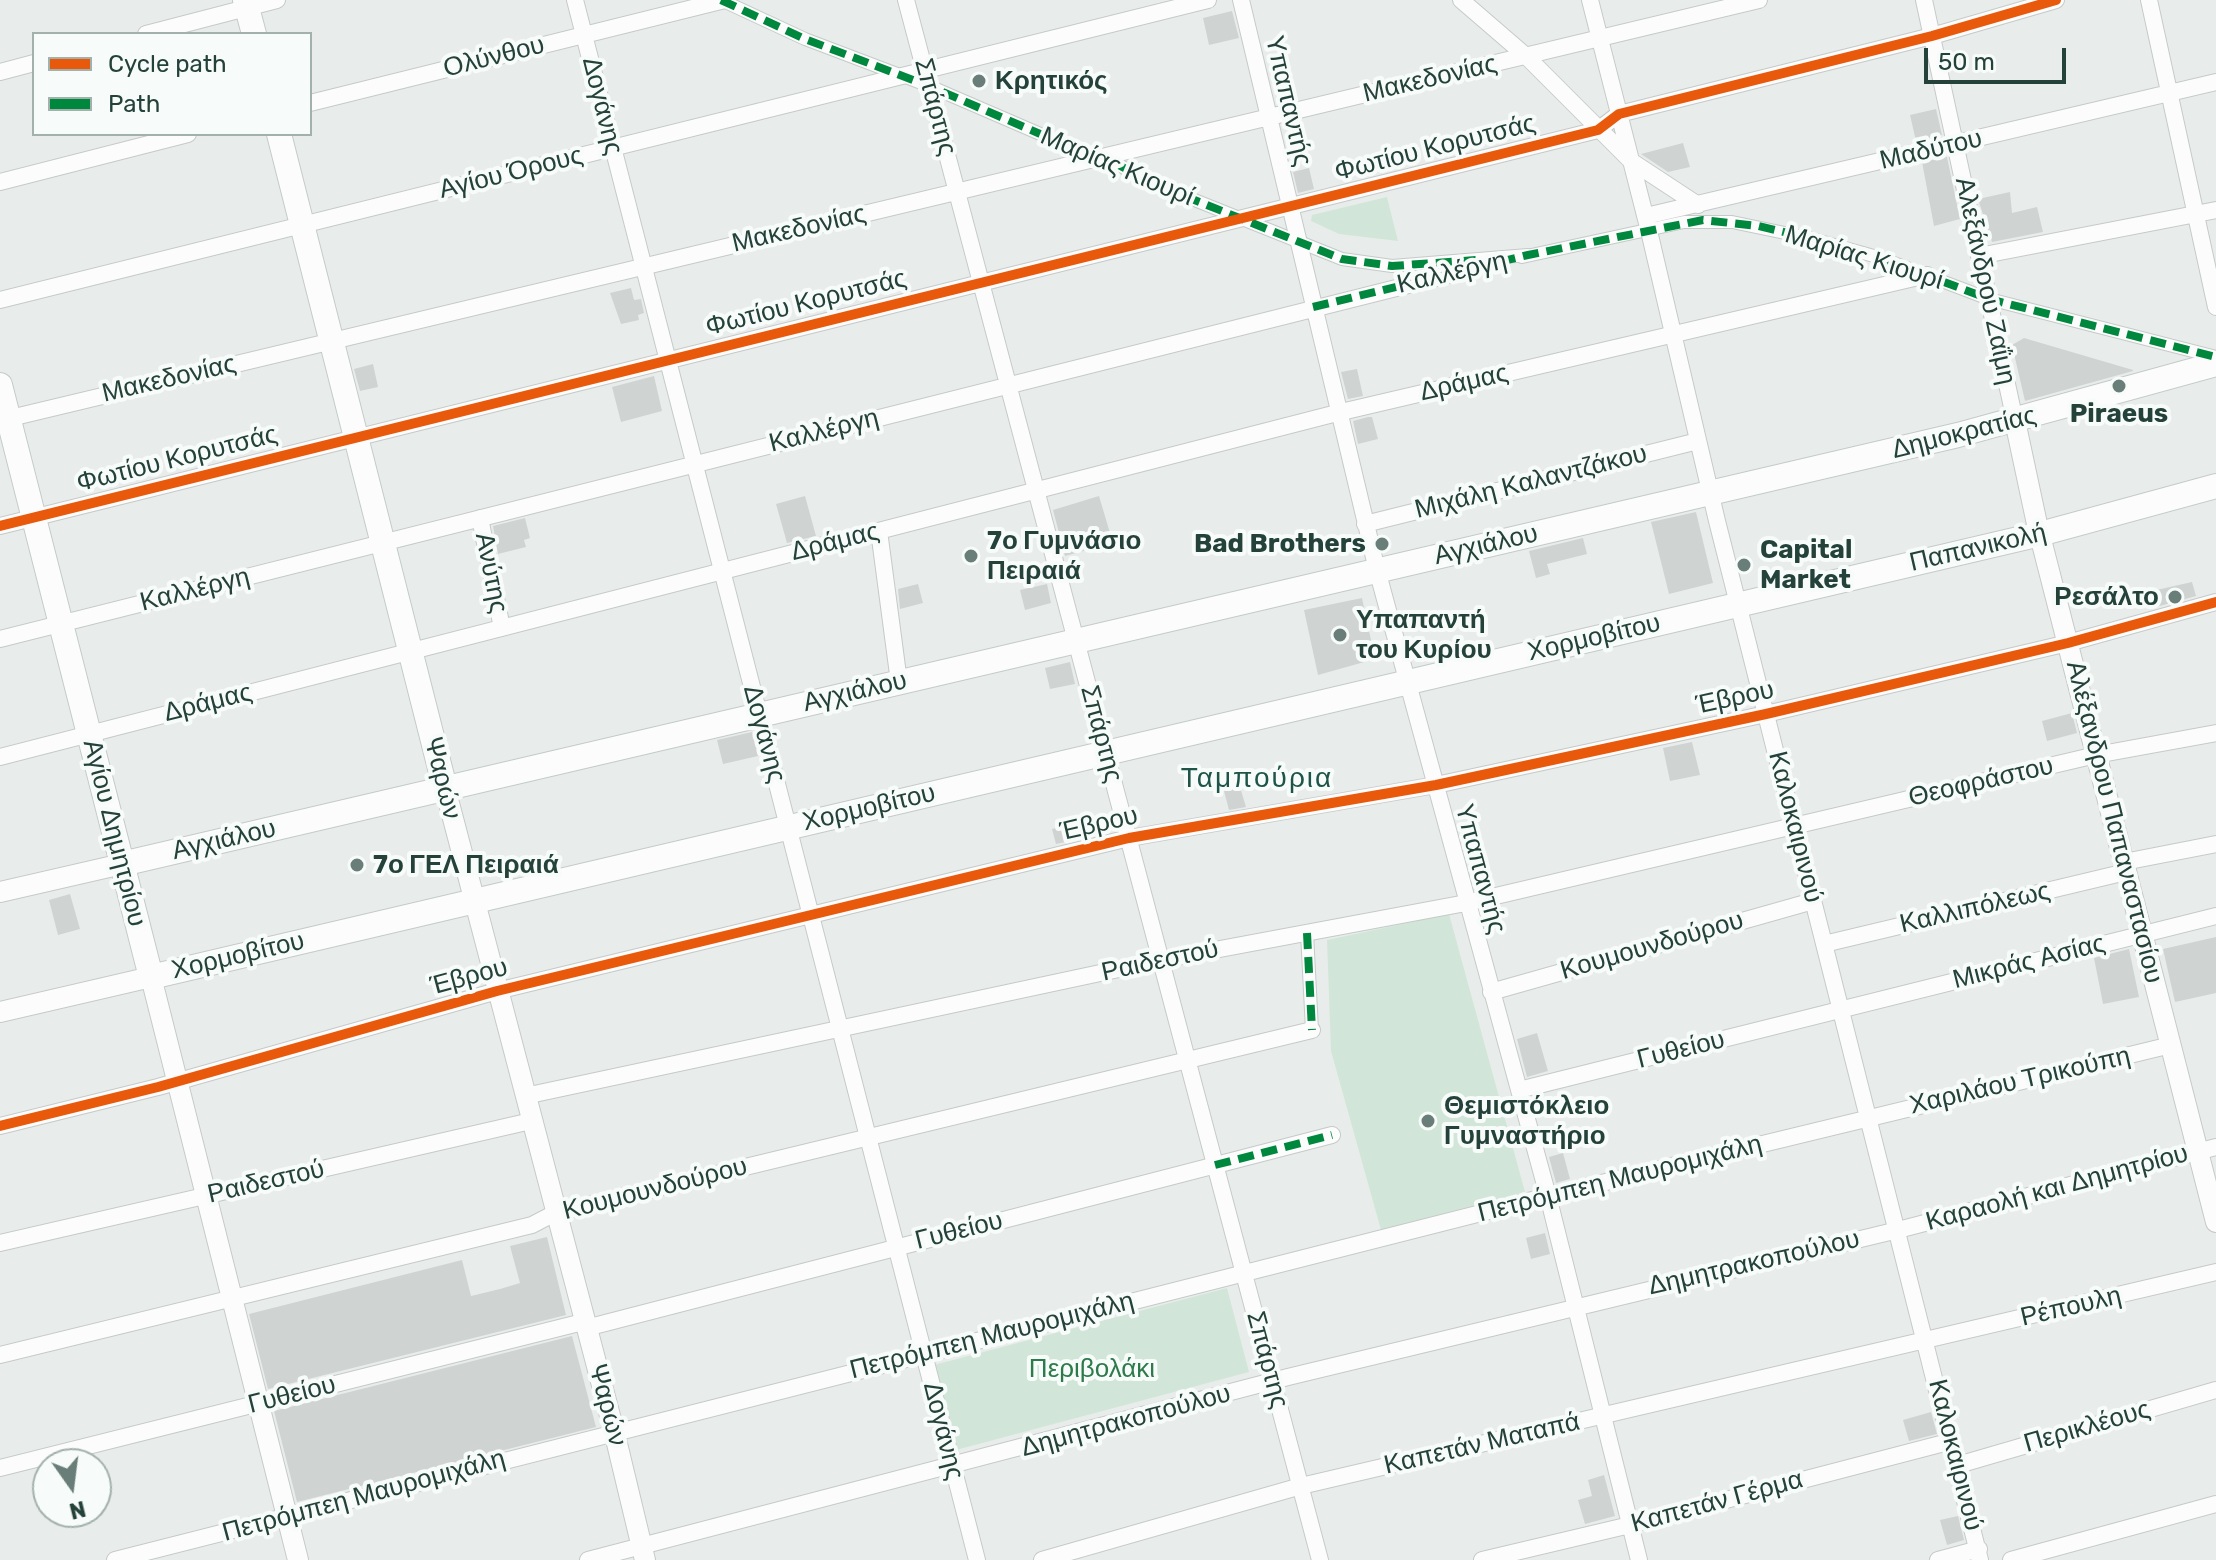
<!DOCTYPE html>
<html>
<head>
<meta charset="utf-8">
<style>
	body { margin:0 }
	#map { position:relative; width:2216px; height:1560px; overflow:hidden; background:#e8edeb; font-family:Rubik,sans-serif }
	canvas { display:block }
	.legend { position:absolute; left:32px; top:32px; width:280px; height:104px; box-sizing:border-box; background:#f7fbf9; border:2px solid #a3b1ad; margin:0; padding:10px 14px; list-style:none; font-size:24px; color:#24423a }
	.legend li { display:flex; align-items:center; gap:16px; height:40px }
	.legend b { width:40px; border:2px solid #a3b1ad }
	.north { position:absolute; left:32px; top:1448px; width:80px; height:80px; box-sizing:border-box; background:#f7fbf9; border:2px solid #a3b1ad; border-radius:50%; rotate:166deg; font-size:22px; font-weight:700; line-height:32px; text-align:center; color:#24423a }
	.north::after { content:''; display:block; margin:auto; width:28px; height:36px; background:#697e78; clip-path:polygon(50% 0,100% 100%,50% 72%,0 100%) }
	.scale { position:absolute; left:1924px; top:48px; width:142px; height:36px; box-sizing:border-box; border:4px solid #24423a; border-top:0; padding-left:10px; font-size:24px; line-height:28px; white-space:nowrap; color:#24423a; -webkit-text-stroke:6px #f7fbf9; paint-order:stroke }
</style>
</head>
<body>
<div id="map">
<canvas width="2216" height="1560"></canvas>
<ul class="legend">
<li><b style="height:10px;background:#e8590c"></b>Cycle path</li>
<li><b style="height:10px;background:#00873e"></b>Path</li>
</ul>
<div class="north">N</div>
<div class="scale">50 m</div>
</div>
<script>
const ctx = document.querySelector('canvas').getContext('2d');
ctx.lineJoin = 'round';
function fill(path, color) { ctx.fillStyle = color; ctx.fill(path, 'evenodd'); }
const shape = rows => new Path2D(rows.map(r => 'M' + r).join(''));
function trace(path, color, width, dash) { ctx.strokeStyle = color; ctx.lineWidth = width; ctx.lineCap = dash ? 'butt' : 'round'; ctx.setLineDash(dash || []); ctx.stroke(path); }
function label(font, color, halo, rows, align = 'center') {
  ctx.font = font + ' Rubik,sans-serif'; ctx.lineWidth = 8; ctx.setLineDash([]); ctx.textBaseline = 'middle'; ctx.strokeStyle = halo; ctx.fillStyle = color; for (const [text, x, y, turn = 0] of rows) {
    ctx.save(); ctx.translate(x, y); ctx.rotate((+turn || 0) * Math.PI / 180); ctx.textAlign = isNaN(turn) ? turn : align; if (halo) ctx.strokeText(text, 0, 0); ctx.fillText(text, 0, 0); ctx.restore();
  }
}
const green = shape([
	[1387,197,1398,241,1339,234,1311,221,1312,215],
	[1449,914,1525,1192,1381,1230,1331,1051,1327,940],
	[1227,1288,1249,1372,956,1450,934,1365]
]);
const building = shape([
	[1232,11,1239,38,1209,45,1203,18],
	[1936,109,1942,135,1916,141,1910,115],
	[1683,143,1690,167,1668,172,1641,154],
	[1947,157,1960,219,1934,226,1922,162],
	[1309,168,1314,189,1298,193,1293,172],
	[2010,192,2012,213,2037,207,2043,232,1992,242,1978,199],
	[631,288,634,300,641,299,644,313,638,315,639,320,621,324,610,293],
	[2024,338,2133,370,2133,371,2025,401,2012,345],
	[373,364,378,387,360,391,354,369],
	[1357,369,1363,396,1348,399,1341,372],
	[654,376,662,411,621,422,612,387],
	[1368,417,1372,417,1378,439,1358,444,1353,421],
	[805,496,816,536,787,543,776,504],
	[1099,496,1113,543,1065,556,1053,510],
	[1696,512,1713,583,1669,594,1651,522],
	[525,518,530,538,524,540,526,547,498,554,493,526],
	[1583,538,1587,554,1547,564,1550,574,1536,578,1529,551],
	[2192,582,2196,596,2156,607,2152,591],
	[918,584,923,603,900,609,898,589],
	[1047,584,1051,603,1025,610,1020,590],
	[1362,598,1375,659,1318,675,1304,610],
	[1070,662,1075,684,1050,689,1045,668],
	[2072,713,2077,733,2047,741,2042,721],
	[752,732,758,756,723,764,717,740],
	[1692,742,1700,775,1670,781,1663,748],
	[1240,787,1246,807,1229,810,1224,791],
	[1075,823,1079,839,1056,844,1052,829],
	[70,894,80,929,58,935,49,900],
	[2216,937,2216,993,2175,1002,2163,949],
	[2129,949,2139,997,2103,1004,2094,958],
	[1537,1033,1548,1071,1527,1077,1517,1039],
	[1563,1153,1570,1179,1556,1183,1549,1157],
	[1545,1233,1550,1254,1531,1259,1526,1238],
	[547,1237,566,1315,268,1389,249,1314,462,1260,471,1296,500,1289,520,1283,510,1246],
	[572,1336,596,1427,297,1502,274,1411],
	[1931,1412,1937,1434,1909,1441,1903,1420],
	[1604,1475,1615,1516,1585,1524,1578,1500,1592,1496,1588,1480],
	[1958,1516,1964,1540,1947,1545,1940,1520]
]);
const pedestrian = shape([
	[721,0,805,39,929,86,1075,149,1104,157,1152,183,1342,259,1392,266,1528,255],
	[1522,257,1684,222,1732,222,1809,238,1881,258,1989,299,2216,357],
	[1307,933,1312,1030]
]);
const minor = shape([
	[575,0,977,1560],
	[906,0,1320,1560],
	[1241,0,1377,570,1548,1196,1639,1560],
	[1461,0,1526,56,1631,161,1698,205],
	[1590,0,1649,231,1717,521,1980,1560],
	[1924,0,2015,421],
	[2149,0,2216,307],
	[146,34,277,0],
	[0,72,34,63],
	[310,103,725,0],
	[0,182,188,134],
	[1646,216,2216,82],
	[1979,256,2216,210],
	[0,300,1208,0],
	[2,420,1759,0],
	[480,518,502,628],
	[1365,524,1698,441],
	[0,526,1598,130,1619,114,1932,36,2056,0],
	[879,531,899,682],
	[0,639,1456,273],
	[0,757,1337,413,1927,275],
	[2124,862,2216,844],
	[1824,944,2126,872],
	[1491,992,1813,901],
	[1519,1090,2216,916],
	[525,1096,1161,960,1466,903,2096,755,2216,733],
	[0,1126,158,1087,497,991,1129,838,1436,785,1766,714,2068,643,2216,602],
	[0,1243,531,1121],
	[586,1328,1332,1135],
	[0,1355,532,1225,555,1213,1312,1030],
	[1958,1465,2216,1390],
	[0,1468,583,1322],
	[115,1560,1548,1196,2171,1045],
	[588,1560,1288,1377,1898,1230,2216,1147],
	[1042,1560,1301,1486,2216,1272],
	[1482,1560,1630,1525,1952,1441],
	[1938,1560,1979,1549],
	[2011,1560,2216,1504]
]);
const tertiary = shape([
	[2015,421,2037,524,2216,1222],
	[445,788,614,1431,645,1560],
	[0,892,122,864],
	[0,1012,151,977,298,1560]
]);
const secondary = shape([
	[245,0,254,34],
	[279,134,445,788],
	[0,385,151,977,2040,534,2216,486],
	[122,864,1958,435,2216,364]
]);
const quiet = shape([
	[721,0,805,39,929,86,1075,149,1104,157,1152,183,1342,259,1392,266,1477,260],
	[1313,307,1528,255,1703,220,1758,226,1809,238,1881,258,1989,299,2216,357],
	[1307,933,1312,1030],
	[1215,1165,1332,1135]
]);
const cycleway = shape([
	[0,526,1598,130,1619,114,1932,36,2056,0],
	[0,1126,158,1087,497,991,1129,838,1436,785,1766,714,2068,643,2216,602]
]);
const markers = [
	[979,81,8,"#697e78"],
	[2119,386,8,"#697e78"],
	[1382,544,8,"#697e78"],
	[971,556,8,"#697e78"],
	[1744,565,8,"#697e78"],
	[2175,597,8,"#697e78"],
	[1340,635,8,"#697e78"],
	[357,865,8,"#697e78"],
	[1428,1121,8,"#697e78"]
];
const streetNames = [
	["Ολύνθου",494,57,-14],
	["Μακεδονίας",1430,79,-13],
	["Υπαπαντής",1288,101,77],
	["Δογάνης",602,106,76],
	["Σπάρτης",935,107,75],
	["Φωτίου Κορυτσάς",1435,148,-14],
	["Μαδύτου",1931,150,-13],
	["Μαρίας Κιουρί",1117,167,23],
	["Αγίου Όρους",511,173,-14],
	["Μακεδονίας",799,229,-13],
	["Μαρίας Κιουρί",1864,258,17],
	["Καλλέργη",1452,273,-13],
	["Αλεξάνδρου Ζαΐμη",1985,281,78],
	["Φωτίου Κορυτσάς",806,303,-14],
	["Μακεδονίας",169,379,-13],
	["Δράμας",1464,383,-13],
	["Καλλέργη",824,431,-14],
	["Δημοκρατίας",1964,433,-14],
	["Φωτίου Κορυτσάς",177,459,-14],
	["Μιχάλη Καλαντζάκου",1531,482,-14],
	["Δράμας",835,542,-14],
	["Αγχιάλου",1486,545,-13],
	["Παπανικολή",1978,548,-13],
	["Ανύτης",491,573,79],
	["Καλλέργη",195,590,-14],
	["Χορμοβίτου",1594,638,-13],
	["Αγχιάλου",855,692,-13],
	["Έβρου",1735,698,-12],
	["Δράμας",208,703,-14],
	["Δογάνης",764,734,75],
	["Σπάρτης",1101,734,75],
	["Ψαρών",442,778,76],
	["Θεοφράστου",1981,782,-13],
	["Χορμοβίτου",869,808,-13],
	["Αλέξανδρου Παπαναστασίου",2114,822,76],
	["Έβρου",1099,824,-13],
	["Καλοκαιρινού",1795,827,76],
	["Αγίου Δημητρίου",114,833,76],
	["Αγχιάλου",224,840,-13],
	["Υπαπαντής",1480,869,75],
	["Καλλιπόλεως",1975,908,-13],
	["Κουμουνδούρου",1652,946,-16],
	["Χορμοβίτου",238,956,-13],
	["Ραιδεστού",1160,961,-12],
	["Μικράς Ασίας",2029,962,-14],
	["Έβρου",469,977,-15],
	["Γυθείου",1681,1050,-14],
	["Χαριλάου Τρικούπη",2020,1081,-13],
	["Πετρόμπεη Μαυρομιχάλη",1620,1179,-14],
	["Ραιδεστού",266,1182,-13],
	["Καραολή και Δημητρίου",2057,1188,-15],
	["Κουμουνδούρου",655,1189,-14],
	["Γυθείου",959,1231,-14],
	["Δημητρακοπούλου",1754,1263,-13],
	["Ρέπουλη",2071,1307,-13],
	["Πετρόμπεη Μαυρομιχάλη",992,1336,-14],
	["Σπάρτης",1267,1360,75],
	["Γυθείου",292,1395,-14],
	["Ψαρών",607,1405,75],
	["Δημητρακοπούλου",1126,1421,-15],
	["Περικλέους",2087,1427,-16],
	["Δογάνης",943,1431,76],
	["Καπετάν Ματαπά",1482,1444,-13],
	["Καλοκαιρινού",1955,1455,76],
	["Πετρόμπεη Μαυρομιχάλη",364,1496,-15],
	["Καπετάν Γέρμα",1717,1502,-15]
];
const poiNames = [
	["Κρητικός",995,81],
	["Piraeus",2119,414,"center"],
	["7ο Γυμνάσιο",987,541],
	["Πειραιά",987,571],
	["Bad Brothers",1366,544,"right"],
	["Capital",1760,550],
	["Market",1760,580],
	["Ρεσάλτο",2159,597,"right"],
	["Υπαπαντή",1356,620],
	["του Κυρίου",1356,650],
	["7ο ΓΕΛ Πειραιά",373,865],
	["Θεμιστόκλειο",1444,1106],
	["Γυμναστήριο",1444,1136]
];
const parkNames = [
	["Περιβολάκι",1092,1369]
];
const neighbourhoodNames = [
	["Ταμπούρια",1257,779]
];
fill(green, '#d1e6d8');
fill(building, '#cfd4d2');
trace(pedestrian, '#c5cac8', 14);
trace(minor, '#c5cac8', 18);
trace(tertiary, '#c5cac8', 22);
trace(secondary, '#c3cbc8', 26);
trace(pedestrian, '#fcfcfc', 12);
trace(minor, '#fcfcfc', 16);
trace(tertiary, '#fcfcfc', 20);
trace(secondary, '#fcfcfc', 24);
trace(quiet, '#00873e', 8, [16, 8]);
trace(cycleway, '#e8590c', 10);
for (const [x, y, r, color] of markers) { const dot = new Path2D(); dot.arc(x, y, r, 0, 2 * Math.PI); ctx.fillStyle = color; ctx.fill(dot); trace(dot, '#f7fbf9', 3); }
label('26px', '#24423a', '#f7fbf9', streetNames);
label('bold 26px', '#24423a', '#f7fbf9', poiNames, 'left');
label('26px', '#2d7a4b', '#f7fbf9', parkNames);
ctx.letterSpacing = '2px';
label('28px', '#1f5548', '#f7fbf9', neighbourhoodNames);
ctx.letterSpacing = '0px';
</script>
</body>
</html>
